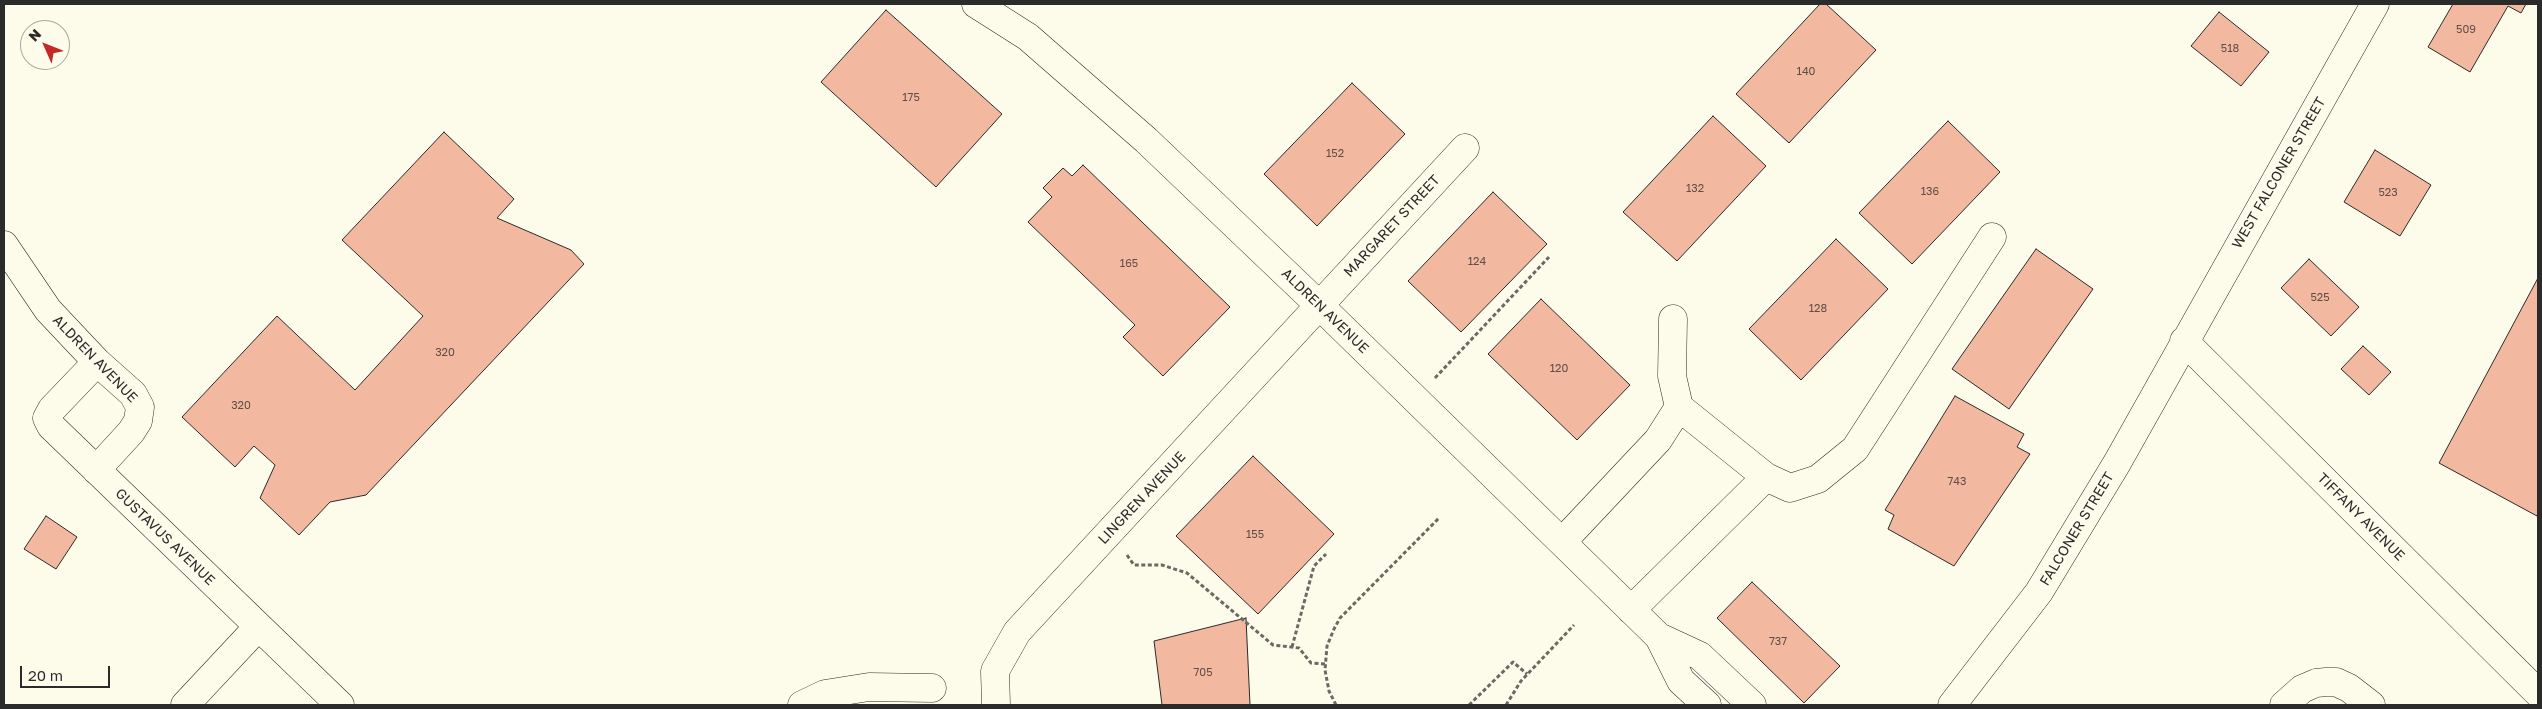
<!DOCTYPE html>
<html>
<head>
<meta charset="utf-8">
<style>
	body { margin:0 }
	#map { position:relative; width:2542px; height:709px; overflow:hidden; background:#fdfbea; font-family:"Golos Text",sans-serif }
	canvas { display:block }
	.frame { position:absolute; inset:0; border:5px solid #2b2b2b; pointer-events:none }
	.north { position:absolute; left:20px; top:20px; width:50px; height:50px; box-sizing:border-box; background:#fdfbea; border:1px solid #a9a89e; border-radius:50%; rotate:314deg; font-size:14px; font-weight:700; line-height:20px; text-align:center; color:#2b2b2b }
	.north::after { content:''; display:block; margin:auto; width:18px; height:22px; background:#c62828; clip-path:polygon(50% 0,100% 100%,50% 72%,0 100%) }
	.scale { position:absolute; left:20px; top:666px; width:90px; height:22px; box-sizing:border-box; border:2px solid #2b2b2b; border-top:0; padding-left:6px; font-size:15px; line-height:18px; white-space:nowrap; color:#2b2b2b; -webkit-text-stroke:4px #fdfbea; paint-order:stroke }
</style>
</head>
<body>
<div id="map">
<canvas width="2542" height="709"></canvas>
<div class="frame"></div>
<div class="north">N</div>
<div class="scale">20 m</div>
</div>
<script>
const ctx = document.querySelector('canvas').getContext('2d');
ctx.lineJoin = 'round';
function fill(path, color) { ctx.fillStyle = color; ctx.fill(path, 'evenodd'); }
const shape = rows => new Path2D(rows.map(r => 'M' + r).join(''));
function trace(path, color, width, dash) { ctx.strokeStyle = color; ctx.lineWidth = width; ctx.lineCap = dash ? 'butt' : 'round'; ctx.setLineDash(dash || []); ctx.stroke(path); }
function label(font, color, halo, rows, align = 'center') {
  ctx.font = font + ' "Golos Text",sans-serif'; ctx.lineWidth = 4; ctx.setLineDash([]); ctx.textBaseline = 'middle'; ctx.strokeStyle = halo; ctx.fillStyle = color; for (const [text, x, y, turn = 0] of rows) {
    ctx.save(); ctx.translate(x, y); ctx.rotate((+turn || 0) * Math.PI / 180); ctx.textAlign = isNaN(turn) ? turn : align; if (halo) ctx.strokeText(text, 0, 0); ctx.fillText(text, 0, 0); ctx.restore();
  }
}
const building = shape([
	[1820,4,1826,4,1876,50,1789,143,1736,94,1820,4],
	[2453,4,2526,4,2521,13,2508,6,2470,72,2428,47,2453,4],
	[886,10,1002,114,936,187,821,82,886,10],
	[2219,12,2269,52,2241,86,2191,46,2219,12],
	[1352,83,1405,134,1317,226,1264,174,1352,83],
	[1713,116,1766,166,1677,261,1623,212,1713,116],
	[1948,121,2000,172,1912,264,1859,213,1948,121],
	[444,132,514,199,497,218,571,250,584,264,366,495,330,502,299,535,260,498,275,465,254,446,235,467,182,417,277,316,355,390,423,316,342,240,444,132],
	[2375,150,2431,185,2400,236,2344,202,2375,150],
	[1083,165,1230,307,1163,376,1123,337,1135,325,1028,222,1052,197,1043,188,1063,168,1072,176,1083,165],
	[1493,192,1547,244,1461,332,1408,281,1493,192],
	[1836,239,1888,289,1801,380,1749,329,1836,239],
	[2036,249,2093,289,2009,409,1952,369,2036,249],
	[2309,259,2359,307,2331,336,2281,288,2309,259],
	[2538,278,2538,512,2537,516,2439,463,2538,278],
	[1541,299,1630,385,1577,440,1488,354,1541,299],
	[2363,346,2391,372,2369,395,2341,369,2363,346],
	[1955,396,2024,434,2017,447,2030,454,1954,566,1888,529,1894,515,1885,510,1955,396],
	[1253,456,1334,534,1258,614,1176,536,1253,456],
	[46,516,77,537,56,569,24,549,46,516],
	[1752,582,1840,666,1804,703,1717,618,1752,582],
	[1246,618,1250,705,1162,705,1154,641,1246,618]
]);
const path = shape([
	[1435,378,1549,257],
	[1127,555,1134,565,1162,565,1187,573,1273,645,1299,648,1311,663,1325,664],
	[1292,647,1314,566,1326,554],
	[1336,705,1329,691,1325,670,1327,646,1334,629,1340,618,1439,518],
	[1469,705,1513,662,1527,674],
	[1506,705,1521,681,1574,625]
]);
const minor = shape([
	[976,4,1028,37,1146,140,1319,305,1659,637,1681,681,1707,705],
	[4,245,48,310,97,362,133,394,140,407,138,421,131,432,96,470],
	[2184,341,2538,693],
	[97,362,52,409,47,418,51,426,340,705],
	[1679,407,1766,477],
	[1562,542,1658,440,1679,407,1672,376,1673,319],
	[1631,610,1766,477,1790,488,1818,479,1855,449,1992,237],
	[1659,637,1700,656,1752,705],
	[185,705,258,627],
	[802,705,825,694,869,687,932,688],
	[996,705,995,671,1017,632,1465,148],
	[1952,705,2039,592,2117,463,2375,4],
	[2284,705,2302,689,2316,683,2326,682,2336,682,2349,688,2371,705]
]);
const numberNames = [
	["509",2466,30],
	["518",2230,49],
	["140",1806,72],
	["175",911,98],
	["152",1335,154],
	["132",1695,189],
	["136",1930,192],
	["523",2388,193],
	["124",1477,262],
	["165",1129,264],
	["525",2320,298],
	["128",1818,309],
	["320",445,353],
	["120",1559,369],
	["320",241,406],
	["743",1957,482],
	["155",1255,535],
	["737",1778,642],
	["705",1203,673]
];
const streetNames = [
	["WEST FALCONER STREET",2279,173,-60],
	["MARGARET STREET",1392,226,-47],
	["ALDREN AVENUE",1325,311,44],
	["ALDREN AVENUE",95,359,46],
	["LINGREN AVENUE",1142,498,-47],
	["TIFFANY AVENUE",2361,517,45],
	["FALCONER STREET",2077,529,-59],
	["GUSTAVUS AVENUE",165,537,44]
];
fill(building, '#f2b8a0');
trace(building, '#2b2b2b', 1);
trace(minor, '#2b2b2b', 29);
trace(path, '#6a6964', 3, [4, 2.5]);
trace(minor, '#fdfbea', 28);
label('11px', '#5d4e48', null, numberNames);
label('14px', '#2b2b2b', '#fdfbea', streetNames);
</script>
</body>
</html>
